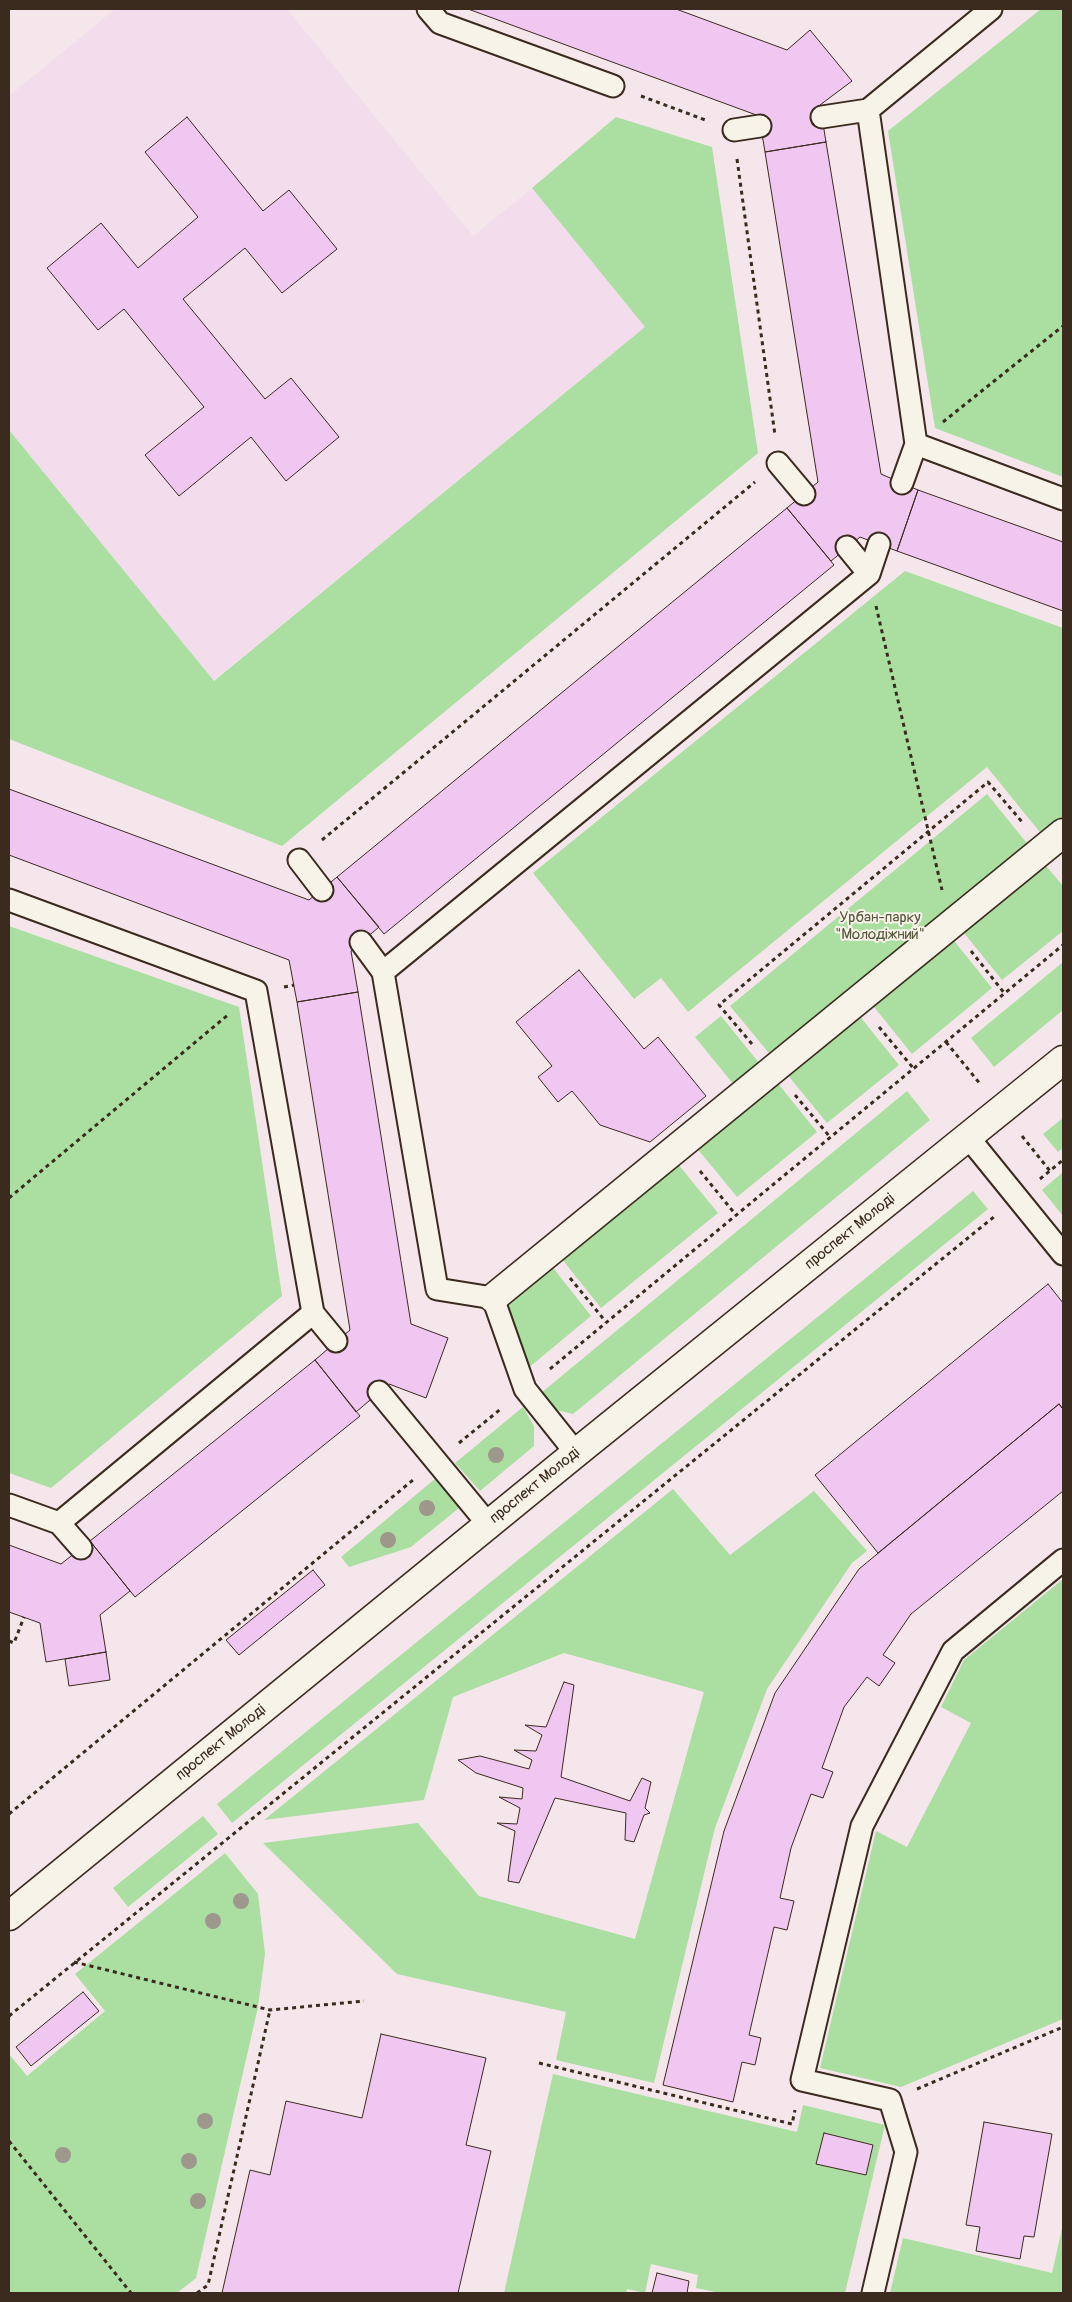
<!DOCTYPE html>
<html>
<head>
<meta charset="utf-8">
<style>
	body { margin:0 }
	#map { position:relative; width:1072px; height:2302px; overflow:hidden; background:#f5e6eb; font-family:Pangolin,sans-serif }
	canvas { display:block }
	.frame { position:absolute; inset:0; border:10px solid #3b2a1e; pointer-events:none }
</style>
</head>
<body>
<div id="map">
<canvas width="1072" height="2302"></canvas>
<div class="frame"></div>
</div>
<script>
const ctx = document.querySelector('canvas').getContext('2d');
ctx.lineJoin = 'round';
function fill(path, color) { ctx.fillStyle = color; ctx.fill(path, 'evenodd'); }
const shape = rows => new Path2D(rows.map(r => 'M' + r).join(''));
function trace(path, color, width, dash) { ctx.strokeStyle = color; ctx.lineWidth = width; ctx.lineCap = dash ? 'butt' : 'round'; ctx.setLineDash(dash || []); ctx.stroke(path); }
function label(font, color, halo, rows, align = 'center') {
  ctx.font = font + ' Pangolin,sans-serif'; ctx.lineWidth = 4; ctx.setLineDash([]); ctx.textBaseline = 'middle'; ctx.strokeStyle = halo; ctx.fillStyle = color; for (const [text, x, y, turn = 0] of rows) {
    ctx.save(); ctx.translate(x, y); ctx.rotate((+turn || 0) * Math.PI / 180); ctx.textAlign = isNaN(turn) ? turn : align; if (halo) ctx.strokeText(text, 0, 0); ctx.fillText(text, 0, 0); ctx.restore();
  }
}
const built = shape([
	[115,9,287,9,473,236,532,188,645,327,213,681,9,430,9,96]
]);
const green = shape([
	[1041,9,1063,9,1063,477,935,428,888,131],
	[616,117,712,147,758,453,282,846,9,739,9,430,214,681,645,327,532,188],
	[905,571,1063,628,1063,820,1043,836,987,767,688,1012,661,978,634,999,533,873],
	[987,794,1030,847,773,1058,730,1006],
	[1042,861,1063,886,1063,931,1002,980,960,928],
	[9,926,239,1007,282,1296,51,1488,9,1473],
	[951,937,992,988,912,1054,870,1002],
	[1063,962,1063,1010,994,1067,971,1038],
	[858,1014,899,1065,827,1123,786,1073],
	[721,1016,760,1064,734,1085,695,1037],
	[776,1081,817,1132,737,1197,696,1147],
	[907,1091,930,1120,573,1414,552,1409,541,1393],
	[1063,1118,1063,1148,1058,1152,1043,1134],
	[677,1163,718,1213,601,1308,561,1258],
	[1063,1172,1063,1216,1042,1190],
	[973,1191,988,1209,232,1823,217,1804],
	[551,1265,591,1316,527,1369,505,1304],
	[523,1407,534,1426,534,1446,480,1491,455,1463],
	[435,1479,459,1508,411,1547,349,1567,341,1557],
	[673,1489,730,1555,814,1491,867,1551,852,1563,767,1689,715,1828,654,2083,556,2060,566,2012,397,1974,263,1843,418,1823,479,1896,635,1939,704,1692,564,1653,453,1697,424,1800,264,1820],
	[1063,1579,1063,2019,901,2087,820,2068,876,1831,907,1847,971,1723,941,1707,964,1660],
	[203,1816,218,1834,128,1907,113,1888],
	[225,1853,258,1894,265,1954,258,2007,196,2278,177,2293,9,2293,9,2054,27,2076,105,2011,75,1974],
	[553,2074,797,2132,803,2105,885,2125,845,2293,720,2293,696,2288,698,2275,651,2264,645,2293,627,2289,626,2293,504,2293],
	[1063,2224,1063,2293,890,2293,903,2238,1052,2273]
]);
const building = shape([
	[468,9,676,9,787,50,810,30,852,81,820,105,826,142,765,152,759,116,468,9],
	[187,117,263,211,289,190,337,249,282,293,245,248,183,299,265,399,291,378,339,437,286,481,251,437,179,496,145,455,204,407,124,309,98,330,47,268,101,223,138,268,198,217,145,152,187,117],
	[826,142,881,474,918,490,897,551,860,537,831,561,787,508,818,482,765,152,826,142],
	[918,490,1063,542,1063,611,897,551,918,490],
	[787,508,834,565,384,934,337,877,787,508],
	[9,789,309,900,337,877,379,927,351,951,358,992,297,1002,289,960,9,855,9,789],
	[579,970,644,1049,658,1037,706,1096,650,1142,600,1125,572,1091,558,1102,538,1077,552,1066,516,1022,579,970],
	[358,992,411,1324,448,1338,426,1398,389,1384,356,1412,315,1360,350,1330,297,1002,358,992],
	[1048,1284,1063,1303,1063,1409,1059,1404,878,1553,815,1475,1048,1284],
	[315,1360,360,1416,135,1597,90,1541,315,1360],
	[1059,1404,1063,1409,1063,1491,911,1614,883,1655,895,1663,879,1686,867,1677,844,1707,822,1768,833,1772,823,1798,811,1794,791,1848,780,1898,794,1901,787,1930,774,1927,749,2035,761,2038,755,2065,742,2062,733,2102,663,2085,724,1831,775,1693,859,1569,1059,1404],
	[90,1541,130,1591,100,1615,106,1652,46,1662,40,1623,9,1612,9,1545,61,1564,90,1541],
	[313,1570,325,1585,239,1655,226,1640,313,1570],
	[106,1652,110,1680,69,1686,65,1659,106,1652],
	[564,1682,574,1685,561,1777,630,1801,642,1778,651,1782,645,1808,650,1813,644,1815,634,1842,625,1840,626,1813,555,1798,519,1883,508,1881,515,1831,497,1823,517,1824,520,1808,499,1797,522,1799,523,1788,476,1773,458,1760,480,1756,529,1769,532,1760,514,1750,536,1751,542,1735,525,1725,546,1727,564,1682],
	[83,1992,99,2011,31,2066,16,2047,83,1992],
	[381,2034,486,2058,466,2145,491,2151,458,2293,222,2293,250,2170,270,2175,286,2101,362,2118,381,2034],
	[984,2122,1052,2134,1034,2237,1024,2236,1020,2259,976,2251,980,2227,966,2225,984,2122],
	[824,2133,873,2145,866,2175,816,2164,824,2133],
	[657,2273,689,2281,687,2293,652,2293,657,2273]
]);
const path = shape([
	[641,96,708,121],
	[737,159,775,435],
	[943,422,1063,326],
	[876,606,942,890],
	[322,840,755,482],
	[971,951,1005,994],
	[284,987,294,985],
	[879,1027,914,1069],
	[946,1042,981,1085],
	[752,1044,719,1005,988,782,1023,823],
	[795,1095,830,1137],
	[1022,1136,1050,1171],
	[700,1171,736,1215],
	[1040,1179,1063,1160],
	[9,1198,229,1014],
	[570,1278,606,1322],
	[550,1369,1063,945],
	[459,1443,502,1408],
	[9,1641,14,1643,24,1617],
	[9,1814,413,1480],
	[74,1962,270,2010,364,2001],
	[9,2016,995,1216],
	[539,2063,792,2124,795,2110],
	[917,2089,1063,2027],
	[9,2141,131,2293],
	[197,2293,208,2285,270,2010]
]);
const lane = shape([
	[428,9,440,23,613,86],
	[868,110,916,444,1063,499],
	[822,117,868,110,991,9],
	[734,130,760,126],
	[778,463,804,494],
	[902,483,916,444],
	[847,547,869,574,879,544],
	[299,860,322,890],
	[9,900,256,991,313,1313,336,1341],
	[361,942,383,972],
	[968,1137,1063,1254],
	[379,1392,488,1524],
	[576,1453,525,1389,493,1298,437,1289,383,972,869,574],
	[9,1505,59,1523,313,1313],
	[59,1523,81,1548],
	[873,2293,906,2152,890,2100,802,2080,862,1826,953,1651,1063,1560]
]);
const street = shape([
	[493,1298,1063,833]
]);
const secondary = shape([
	[9,1916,576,1453,1063,1060]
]);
const trees = [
	[496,1455],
	[427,1508],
	[388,1540],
	[241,1901],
	[213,1921],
	[205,2121],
	[63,2155],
	[189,2161],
	[198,2201]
];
const parkNames = [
	["Урбан-парку",880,918],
	["\"Молодіжний\"",880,935]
];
const streetNames = [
	["проспект Молоді",850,1232,-39],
	["проспект Молоді",535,1486,-39],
	["проспект Молоді",221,1743,-39]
];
fill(built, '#f3dded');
fill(green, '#aadfa1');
fill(building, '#efc7f1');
trace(building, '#3b2a1e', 1);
trace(lane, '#3b2a1e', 25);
trace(street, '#3b2a1e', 31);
trace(secondary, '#3b2a1e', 31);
trace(path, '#3b2a1e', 3, [4, 4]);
trace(lane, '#f7f3e8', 21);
trace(street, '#f7f3e8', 28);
trace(secondary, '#f7f3e8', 28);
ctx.fillStyle = '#9e978c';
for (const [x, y] of trees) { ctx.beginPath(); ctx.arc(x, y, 8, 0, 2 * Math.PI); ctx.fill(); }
label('15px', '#57573f', '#f7f3e8', parkNames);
label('15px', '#3b2a1e', '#f7f3e8', streetNames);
</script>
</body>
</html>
